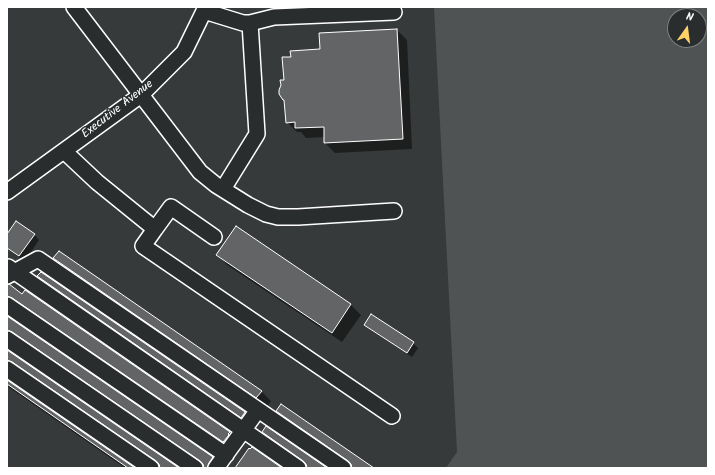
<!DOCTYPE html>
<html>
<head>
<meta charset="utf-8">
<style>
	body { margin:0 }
	#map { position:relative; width:715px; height:475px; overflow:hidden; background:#373a3b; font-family:Kalam,sans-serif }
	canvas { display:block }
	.frame { position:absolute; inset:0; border:8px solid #fff; pointer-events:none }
	.north { position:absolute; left:667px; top:8px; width:40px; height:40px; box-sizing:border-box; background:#2a2d2e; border:1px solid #7f8182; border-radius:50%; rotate:14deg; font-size:11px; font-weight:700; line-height:16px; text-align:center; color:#fff }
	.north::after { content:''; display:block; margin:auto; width:14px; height:18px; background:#ffd166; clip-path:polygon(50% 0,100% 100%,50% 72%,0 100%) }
</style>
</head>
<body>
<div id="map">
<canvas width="715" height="475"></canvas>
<div class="frame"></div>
<div class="north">N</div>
</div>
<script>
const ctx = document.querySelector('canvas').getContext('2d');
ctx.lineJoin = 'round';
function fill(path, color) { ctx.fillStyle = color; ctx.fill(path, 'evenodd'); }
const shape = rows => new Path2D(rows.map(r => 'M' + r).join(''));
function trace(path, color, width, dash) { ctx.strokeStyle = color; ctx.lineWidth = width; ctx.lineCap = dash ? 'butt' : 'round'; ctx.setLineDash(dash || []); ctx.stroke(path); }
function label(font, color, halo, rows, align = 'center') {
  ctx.font = font + ' Kalam,sans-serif'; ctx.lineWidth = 3; ctx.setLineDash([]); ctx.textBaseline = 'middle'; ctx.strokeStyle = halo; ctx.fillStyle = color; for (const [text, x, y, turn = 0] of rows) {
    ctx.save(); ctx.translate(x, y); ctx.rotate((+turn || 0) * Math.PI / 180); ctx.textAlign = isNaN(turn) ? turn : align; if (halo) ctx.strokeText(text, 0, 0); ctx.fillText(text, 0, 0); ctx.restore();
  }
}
const green = shape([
	[434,7,708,7,708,468,446,468,457,452],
	[675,16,699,16,699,40,675,40]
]);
const shadow = shape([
	[397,30,407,40,412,149,335,153,325,143,325,137,306,138,301,132,297,132,287,122,285,81,292,58],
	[236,227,351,305,361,315,342,342,227,265,218,255],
	[34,234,39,240,25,261,7,249,7,236],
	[54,258,261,391,271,401,267,407,64,268],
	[41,273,245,413,255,423,252,427,49,286,39,276],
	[7,285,23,295,26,291,230,433,239,442,233,451,9,310,7,315,8,318,212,458,222,467,221,468,205,468,204,466,23,341,9,343,7,349,8,352,177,468,161,468,160,466,23,371,7,378,8,382,133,468,125,468,7,386],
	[365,325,413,343,418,348,412,357,371,330],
	[278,411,372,468,353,468,352,466,287,421],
	[263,432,325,468,308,468,307,466,273,442]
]);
const building = shape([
	[397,29,403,139,324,143,324,127,295,128,295,122,286,123,284,100,283,100,279,94,279,90,281,85,280,80,284,80,282,57,291,57,290,51,320,49,319,33,397,29],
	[16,221,35,234,19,256,7,248,7,234,16,221],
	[236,226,351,304,332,333,216,255,236,226],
	[59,251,262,391,256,398,53,258,59,251],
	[41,272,245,412,241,418,37,276,41,272],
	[9,284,22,294,25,290,230,432,228,434,229,435,223,442,12,298,7,296,7,285,9,284],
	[371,314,414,342,407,353,364,325,371,314],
	[7,316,213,457,209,463,207,468,204,468,203,464,200,461,12,332,7,330,7,316],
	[7,350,179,468,160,468,159,464,156,461,12,362,7,360,7,350],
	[7,380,135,468,128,468,7,384,7,380],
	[281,404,374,468,352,468,351,464,348,461,276,411,281,404],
	[266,426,327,468,307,468,306,464,303,461,262,432,266,426],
	[252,447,282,468,235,468,249,448,250,449,252,447]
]);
const minor = shape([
	[74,7,200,172,216,185,248,205,266,214,278,217,298,217,394,211],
	[204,11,243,23,250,23,274,17,394,12],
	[64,151,97,182,155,229,143,246,392,416],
	[223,189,257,134,250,23],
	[7,192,141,95,184,52,206,7],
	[155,229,171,207,214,237],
	[8,267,298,468],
	[7,276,38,259,343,468],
	[7,305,226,455],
	[7,339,195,468],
	[7,369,151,468],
	[216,468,258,410]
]);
const streetNames = [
	["Executive Avenue",118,110,-38]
];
fill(green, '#505354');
fill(shadow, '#0007');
fill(building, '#636465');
trace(building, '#fff', 1);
trace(minor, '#fff', 18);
trace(minor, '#2a2d2e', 15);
label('12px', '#fff', '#2a2d2e', streetNames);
</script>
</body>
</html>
